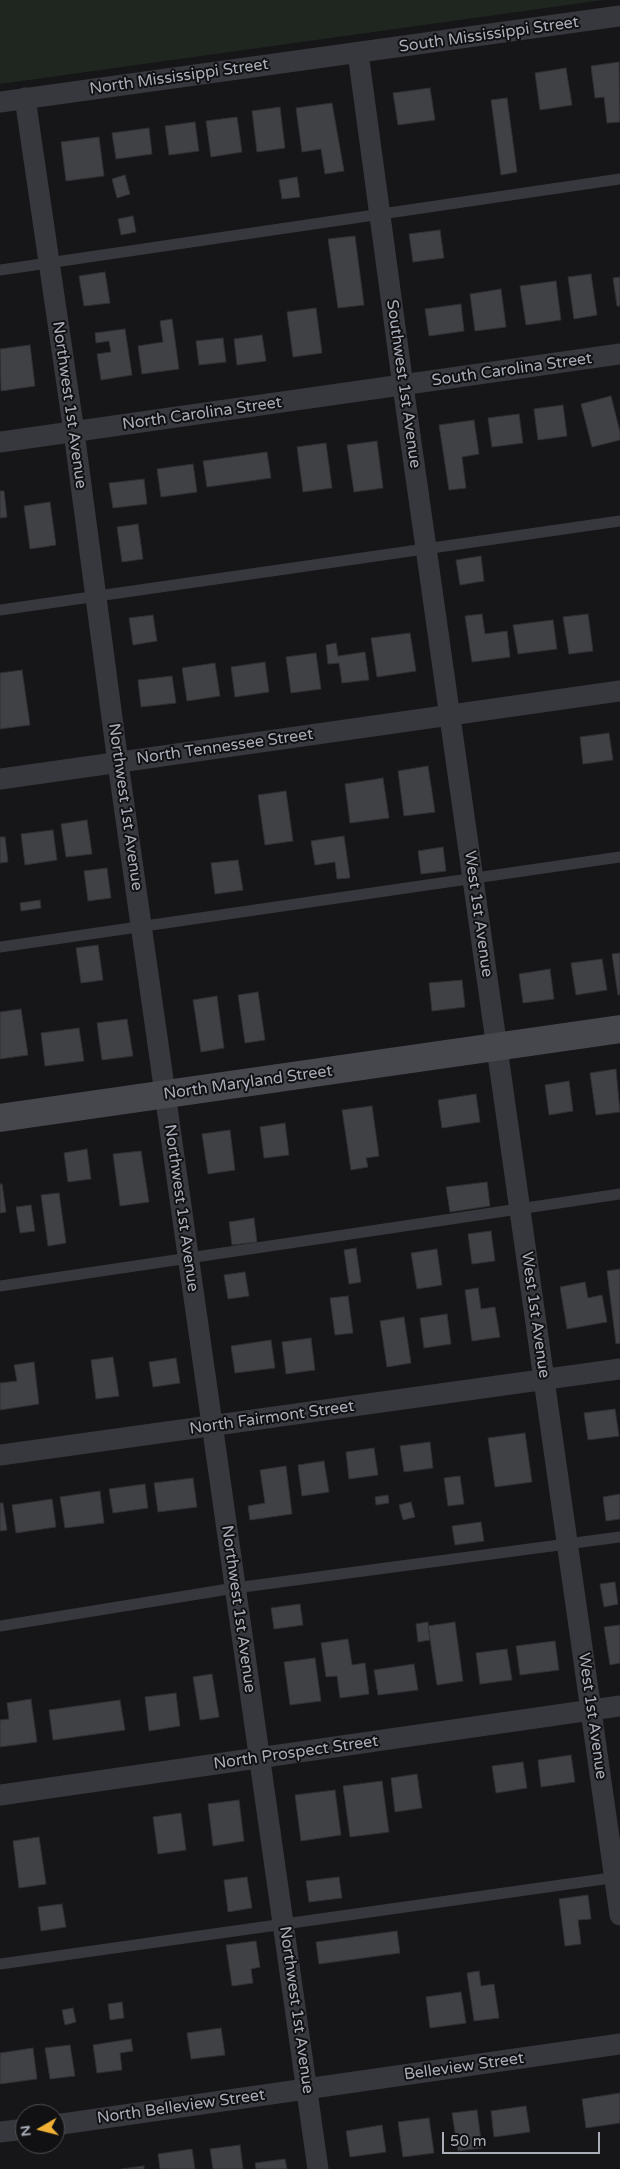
<!DOCTYPE html>
<html>
<head>
<meta charset="utf-8">
<style>
	body { margin:0 }
	#map { position:relative; width:620px; height:2169px; overflow:hidden; background:#161618; font-family:"Varela Round",sans-serif }
	canvas { display:block }
	.north { position:absolute; left:15px; top:2104px; width:50px; height:50px; box-sizing:border-box; background:#111113; border:1px solid #4d4f55; border-radius:50%; rotate:262deg; font-size:14px; font-weight:700; line-height:20px; text-align:center; color:#a8adb8 }
	.north::after { content:''; display:block; margin:auto; width:18px; height:22px; background:#f2b134; clip-path:polygon(50% 0,100% 100%,50% 72%,0 100%) }
	.scale { position:absolute; left:442px; top:2132px; width:158px; height:22px; box-sizing:border-box; border:2px solid #a8adb8; border-top:0; padding-left:6px; font-size:15px; line-height:18px; white-space:nowrap; color:#a8adb8; -webkit-text-stroke:4px #111113; paint-order:stroke }
</style>
</head>
<body>
<div id="map">
<canvas width="620" height="2169"></canvas>
<div class="north">N</div>
<div class="scale">50 m</div>
</div>
<script>
const ctx = document.querySelector('canvas').getContext('2d');
ctx.lineJoin = 'round';
function fill(path, color) { ctx.fillStyle = color; ctx.fill(path, 'evenodd'); }
const shape = rows => new Path2D(rows.map(r => 'M' + r).join(''));
function trace(path, color, width, dash) { ctx.strokeStyle = color; ctx.lineWidth = width; ctx.lineCap = dash ? 'butt' : 'round'; ctx.setLineDash(dash || []); ctx.stroke(path); }
function label(font, color, halo, rows, align = 'center') {
  ctx.font = font + ' "Varela Round",sans-serif'; ctx.lineWidth = 4; ctx.setLineDash([]); ctx.textBaseline = 'middle'; ctx.strokeStyle = halo; ctx.fillStyle = color; for (const [text, x, y, turn = 0] of rows) {
    ctx.save(); ctx.translate(x, y); ctx.rotate((+turn || 0) * Math.PI / 180); ctx.textAlign = isNaN(turn) ? turn : align; if (halo) ctx.strokeText(text, 0, 0); ctx.fillText(text, 0, 0); ctx.restore();
  }
}
const green = shape([
	[0,0,603,0,0,84]
]);
const building = shape([
	[619,62,620,122,607,123,604,97,595,98,591,66,619,62],
	[566,68,572,105,540,110,535,73,566,68],
	[430,88,435,120,398,125,393,93,430,88],
	[507,98,517,172,501,175,491,100,507,98],
	[332,103,344,171,325,174,321,149,302,152,296,108,332,103],
	[280,107,285,148,257,152,252,111,280,107],
	[237,117,242,152,211,157,206,121,237,117],
	[195,122,199,151,169,155,165,126,195,122],
	[149,128,152,154,116,159,112,133,149,128],
	[99,137,104,176,66,181,61,142,99,137],
	[125,175,130,194,117,198,112,179,125,175],
	[297,177,300,197,282,199,279,180,297,177],
	[133,216,136,232,121,235,118,219,133,216],
	[440,230,444,258,413,262,409,234,440,230],
	[355,236,364,305,338,308,328,239,355,236],
	[105,272,110,303,84,306,79,276,105,272],
	[591,274,597,315,574,319,568,277,591,274],
	[620,277,620,306,617,306,613,278,620,277],
	[556,281,561,320,526,325,520,286,556,281],
	[501,289,506,327,475,331,470,294,501,289],
	[461,304,464,331,429,336,425,309,461,304],
	[316,308,322,353,293,357,287,312,316,308],
	[172,319,179,369,142,374,138,346,163,342,160,321,172,319],
	[125,329,132,375,101,380,97,354,111,352,109,341,96,343,95,333,125,329],
	[262,335,266,361,237,365,234,339,262,335],
	[223,338,226,362,199,365,196,341,223,338],
	[30,345,35,386,1,391,0,349,30,345],
	[611,396,620,432,620,440,592,447,581,404,611,396],
	[563,405,567,436,538,440,534,409,563,405],
	[519,414,523,443,492,447,488,418,519,414],
	[474,420,479,454,462,457,466,488,449,490,439,425,474,420],
	[377,441,383,488,354,492,347,445,377,441],
	[326,443,332,488,303,492,297,447,326,443],
	[267,452,271,478,207,487,203,461,267,452],
	[193,464,197,492,161,497,157,469,193,464],
	[144,479,147,504,113,508,109,483,144,479],
	[0,491,4,491,7,517,0,518,0,491],
	[50,502,56,545,30,549,24,506,50,502],
	[138,524,143,559,122,562,117,527,138,524],
	[481,556,484,581,460,585,456,560,481,556],
	[482,614,485,634,507,631,510,657,472,662,465,616,482,614],
	[588,614,593,651,569,654,563,617,588,614],
	[153,615,157,641,133,645,129,618,153,615],
	[553,620,557,649,518,654,513,625,553,620],
	[410,633,416,671,377,677,371,638,410,633],
	[336,643,338,656,365,652,369,680,342,683,339,663,328,664,326,645,336,643],
	[316,653,321,689,291,693,286,657,316,653],
	[265,662,269,692,235,697,231,667,265,662],
	[215,663,220,696,187,701,182,668,215,663],
	[22,670,30,725,0,729,0,673,22,670],
	[172,676,176,703,141,707,138,680,172,676],
	[609,733,613,760,583,764,580,737,609,733],
	[428,766,435,812,404,816,398,771,428,766],
	[383,778,389,818,350,823,345,784,383,778],
	[286,791,293,841,265,845,258,795,286,791],
	[87,820,92,854,66,857,61,824,87,820],
	[53,830,57,860,25,865,21,834,53,830],
	[344,836,350,878,337,879,335,862,315,865,311,841,344,836],
	[0,837,5,837,8,862,0,863,0,837],
	[443,847,446,871,421,874,418,851,443,847],
	[238,860,243,890,215,894,211,863,238,860],
	[107,868,111,898,88,901,84,871,107,868],
	[40,900,41,908,21,911,20,903,40,900],
	[98,945,103,980,81,983,76,948,98,945],
	[620,953,620,995,618,995,612,954,620,953],
	[602,959,607,990,576,995,571,963,602,959],
	[550,969,554,999,523,1003,519,974,550,969],
	[462,980,465,1007,432,1011,429,983,462,980],
	[258,992,265,1040,245,1043,238,995,258,992],
	[217,996,224,1048,201,1052,193,1000,217,996],
	[21,1009,28,1055,0,1059,0,1012,21,1009],
	[127,1019,133,1056,102,1060,97,1023,127,1019],
	[79,1028,84,1061,45,1066,41,1033,79,1028],
	[616,1069,620,1112,596,1115,590,1073,616,1069],
	[569,1081,573,1111,549,1115,545,1085,569,1081],
	[476,1094,480,1122,442,1128,438,1100,476,1094],
	[372,1106,379,1156,366,1158,368,1167,351,1170,342,1110,372,1106],
	[285,1123,289,1155,264,1158,260,1127,285,1123],
	[230,1130,235,1170,208,1174,202,1134,230,1130],
	[87,1149,91,1179,68,1182,64,1153,87,1149],
	[141,1151,149,1202,120,1206,113,1154,141,1151],
	[487,1182,490,1206,450,1212,446,1187,487,1182],
	[0,1184,2,1184,6,1212,0,1213,0,1184],
	[59,1193,66,1243,48,1246,41,1195,59,1193],
	[31,1205,35,1231,20,1233,16,1207,31,1205],
	[254,1218,257,1242,232,1245,229,1222,254,1218],
	[491,1231,495,1261,472,1264,468,1234,491,1231],
	[356,1248,361,1282,349,1284,344,1250,356,1248],
	[437,1249,442,1285,417,1289,411,1253,437,1249],
	[620,1269,620,1343,616,1344,607,1271,620,1269],
	[245,1272,249,1296,228,1299,224,1275,245,1272],
	[585,1282,588,1298,602,1295,607,1322,567,1329,560,1287,585,1282],
	[478,1288,481,1309,495,1307,500,1337,472,1341,465,1290,478,1288],
	[348,1296,353,1333,335,1335,330,1298,348,1296],
	[447,1314,451,1344,424,1348,420,1318,447,1314],
	[404,1317,411,1363,387,1367,380,1321,404,1317],
	[311,1338,315,1370,286,1374,282,1342,311,1338],
	[271,1340,275,1368,235,1373,231,1346,271,1340],
	[113,1357,119,1396,96,1399,91,1360,113,1357],
	[176,1358,180,1383,153,1387,149,1362,176,1358],
	[34,1362,39,1404,0,1410,0,1383,17,1381,14,1365,34,1362],
	[615,1409,619,1436,588,1440,584,1413,615,1409],
	[525,1433,532,1482,495,1487,488,1438,525,1433],
	[430,1442,433,1468,404,1472,400,1446,430,1442],
	[374,1448,378,1475,349,1479,346,1452,374,1448],
	[324,1461,329,1492,302,1496,298,1465,324,1461],
	[286,1466,292,1514,250,1520,248,1506,265,1503,260,1470,286,1466],
	[460,1476,464,1504,448,1506,444,1478,460,1476],
	[193,1478,197,1507,158,1512,154,1483,193,1478],
	[145,1484,148,1508,113,1513,109,1489,145,1484],
	[100,1491,104,1523,65,1528,60,1497,100,1491],
	[620,1494,620,1519,606,1521,603,1497,620,1494],
	[388,1495,389,1503,376,1505,375,1497,388,1495],
	[52,1499,56,1527,16,1533,12,1505,52,1499],
	[411,1502,415,1517,403,1520,399,1505,411,1502],
	[0,1503,3,1503,7,1530,0,1531,0,1503],
	[481,1522,484,1541,455,1545,452,1526,481,1522],
	[615,1582,618,1604,604,1607,600,1584,615,1582],
	[300,1604,303,1625,274,1629,271,1608,300,1604],
	[428,1622,430,1640,418,1642,416,1624,428,1622],
	[455,1622,463,1681,437,1685,428,1626,455,1622],
	[620,1625,620,1663,610,1665,604,1627,620,1625],
	[348,1639,352,1665,365,1663,369,1694,340,1698,337,1676,326,1677,321,1643,348,1639],
	[555,1641,559,1670,520,1675,516,1646,555,1641],
	[507,1649,512,1680,480,1684,476,1653,507,1649],
	[315,1658,321,1701,290,1705,284,1662,315,1658],
	[414,1664,418,1690,378,1695,374,1670,414,1664],
	[212,1674,219,1717,200,1720,193,1677,212,1674],
	[176,1693,180,1726,149,1731,145,1697,176,1693],
	[31,1699,37,1742,0,1747,0,1720,9,1719,7,1703,31,1699],
	[120,1700,125,1730,53,1740,49,1710,120,1700],
	[571,1755,575,1782,541,1787,538,1760,571,1755],
	[523,1762,527,1788,496,1793,492,1766,523,1762],
	[417,1774,422,1808,395,1812,391,1778,417,1774],
	[382,1781,389,1832,350,1837,343,1786,382,1781],
	[335,1790,341,1835,301,1841,295,1795,335,1790],
	[239,1800,244,1841,213,1846,208,1804,239,1800],
	[181,1813,186,1850,158,1854,153,1817,181,1813],
	[39,1837,46,1884,19,1888,13,1841,39,1837],
	[247,1877,252,1908,228,1912,224,1880,247,1877],
	[339,1877,342,1898,309,1902,306,1881,339,1877],
	[588,1895,591,1919,578,1920,581,1944,565,1946,559,1899,588,1895],
	[62,1904,66,1927,41,1931,38,1907,62,1904],
	[397,1931,400,1953,319,1964,316,1942,397,1931],
	[256,1941,260,1967,251,1969,253,1983,232,1986,226,1945,256,1941],
	[479,1971,481,1986,494,1984,499,2018,474,2021,467,1973,479,1971],
	[461,1992,466,2023,430,2028,426,1997,461,1992],
	[122,2002,124,2018,110,2020,108,2004,122,2002],
	[73,2008,76,2022,65,2025,62,2010,73,2008],
	[221,2028,225,2055,191,2059,187,2033,221,2028],
	[131,2039,133,2051,120,2053,122,2070,97,2073,93,2045,131,2039],
	[70,2045,75,2076,50,2079,45,2048,70,2045],
	[33,2048,37,2079,0,2084,0,2053,33,2048],
	[620,2093,620,2123,586,2128,582,2099,620,2093],
	[526,2106,530,2132,494,2137,491,2111,526,2106],
	[477,2110,482,2148,458,2151,452,2113,477,2110],
	[429,2118,434,2153,403,2157,398,2122,429,2118],
	[382,2125,386,2152,350,2157,346,2131,382,2125],
	[240,2145,243,2169,213,2169,210,2149,240,2145],
	[192,2149,195,2169,160,2169,158,2154,192,2149],
	[285,2159,287,2169,256,2169,255,2163,285,2159],
	[144,2166,144,2169,121,2169,144,2166]
]);
const lane = shape([
	[0,270,620,179],
	[0,610,620,521],
	[0,947,620,857],
	[0,1286,620,1194],
	[0,1626,235,1588,620,1537],
	[0,1964,618,1877]
]);
const street = shape([
	[358,53,403,386,620,1915],
	[25,98,74,432,118,763,318,2169],
	[0,102,620,16],
	[0,442,620,354],
	[0,779,620,691],
	[0,1455,620,1369],
	[0,1795,620,1706],
	[55,2125,620,2044],
	[0,2132,25,2129]
]);
const secondary = shape([
	[0,1118,620,1029]
]);
const streetNames = [
	["South Mississippi Street",489,35,-8],
	["North Mississippi Street",179,77,-8],
	["South Carolina Street",512,370,-8],
	["Southwest 1st Avenue",403,384,82],
	["Northwest 1st Avenue",69,405,82],
	["North Carolina Street",202,414,-8],
	["North Tennessee Street",225,747,-8],
	["Northwest 1st Avenue",125,807,82],
	["West 1st Avenue",478,914,82],
	["North Maryland Street",248,1083,-8],
	["Northwest 1st Avenue",181,1208,82],
	["West 1st Avenue",535,1315,82],
	["North Fairmont Street",272,1418,-8],
	["Northwest 1st Avenue",238,1609,82],
	["West 1st Avenue",592,1716,82],
	["North Prospect Street",296,1753,-8],
	["Northwest 1st Avenue",296,2010,82],
	["Belleview Street",464,2067,-8],
	["North Belleview Street",181,2107,-8]
];
fill(green, '#1e261f');
fill(building, '#404145');
trace(building, '#303034', 1);
trace(lane, '#37383d', 11);
trace(street, '#37383d', 21);
trace(secondary, '#45474d', 28);
label('16px', '#a8adb8', '#111113', streetNames);
</script>
</body>
</html>
